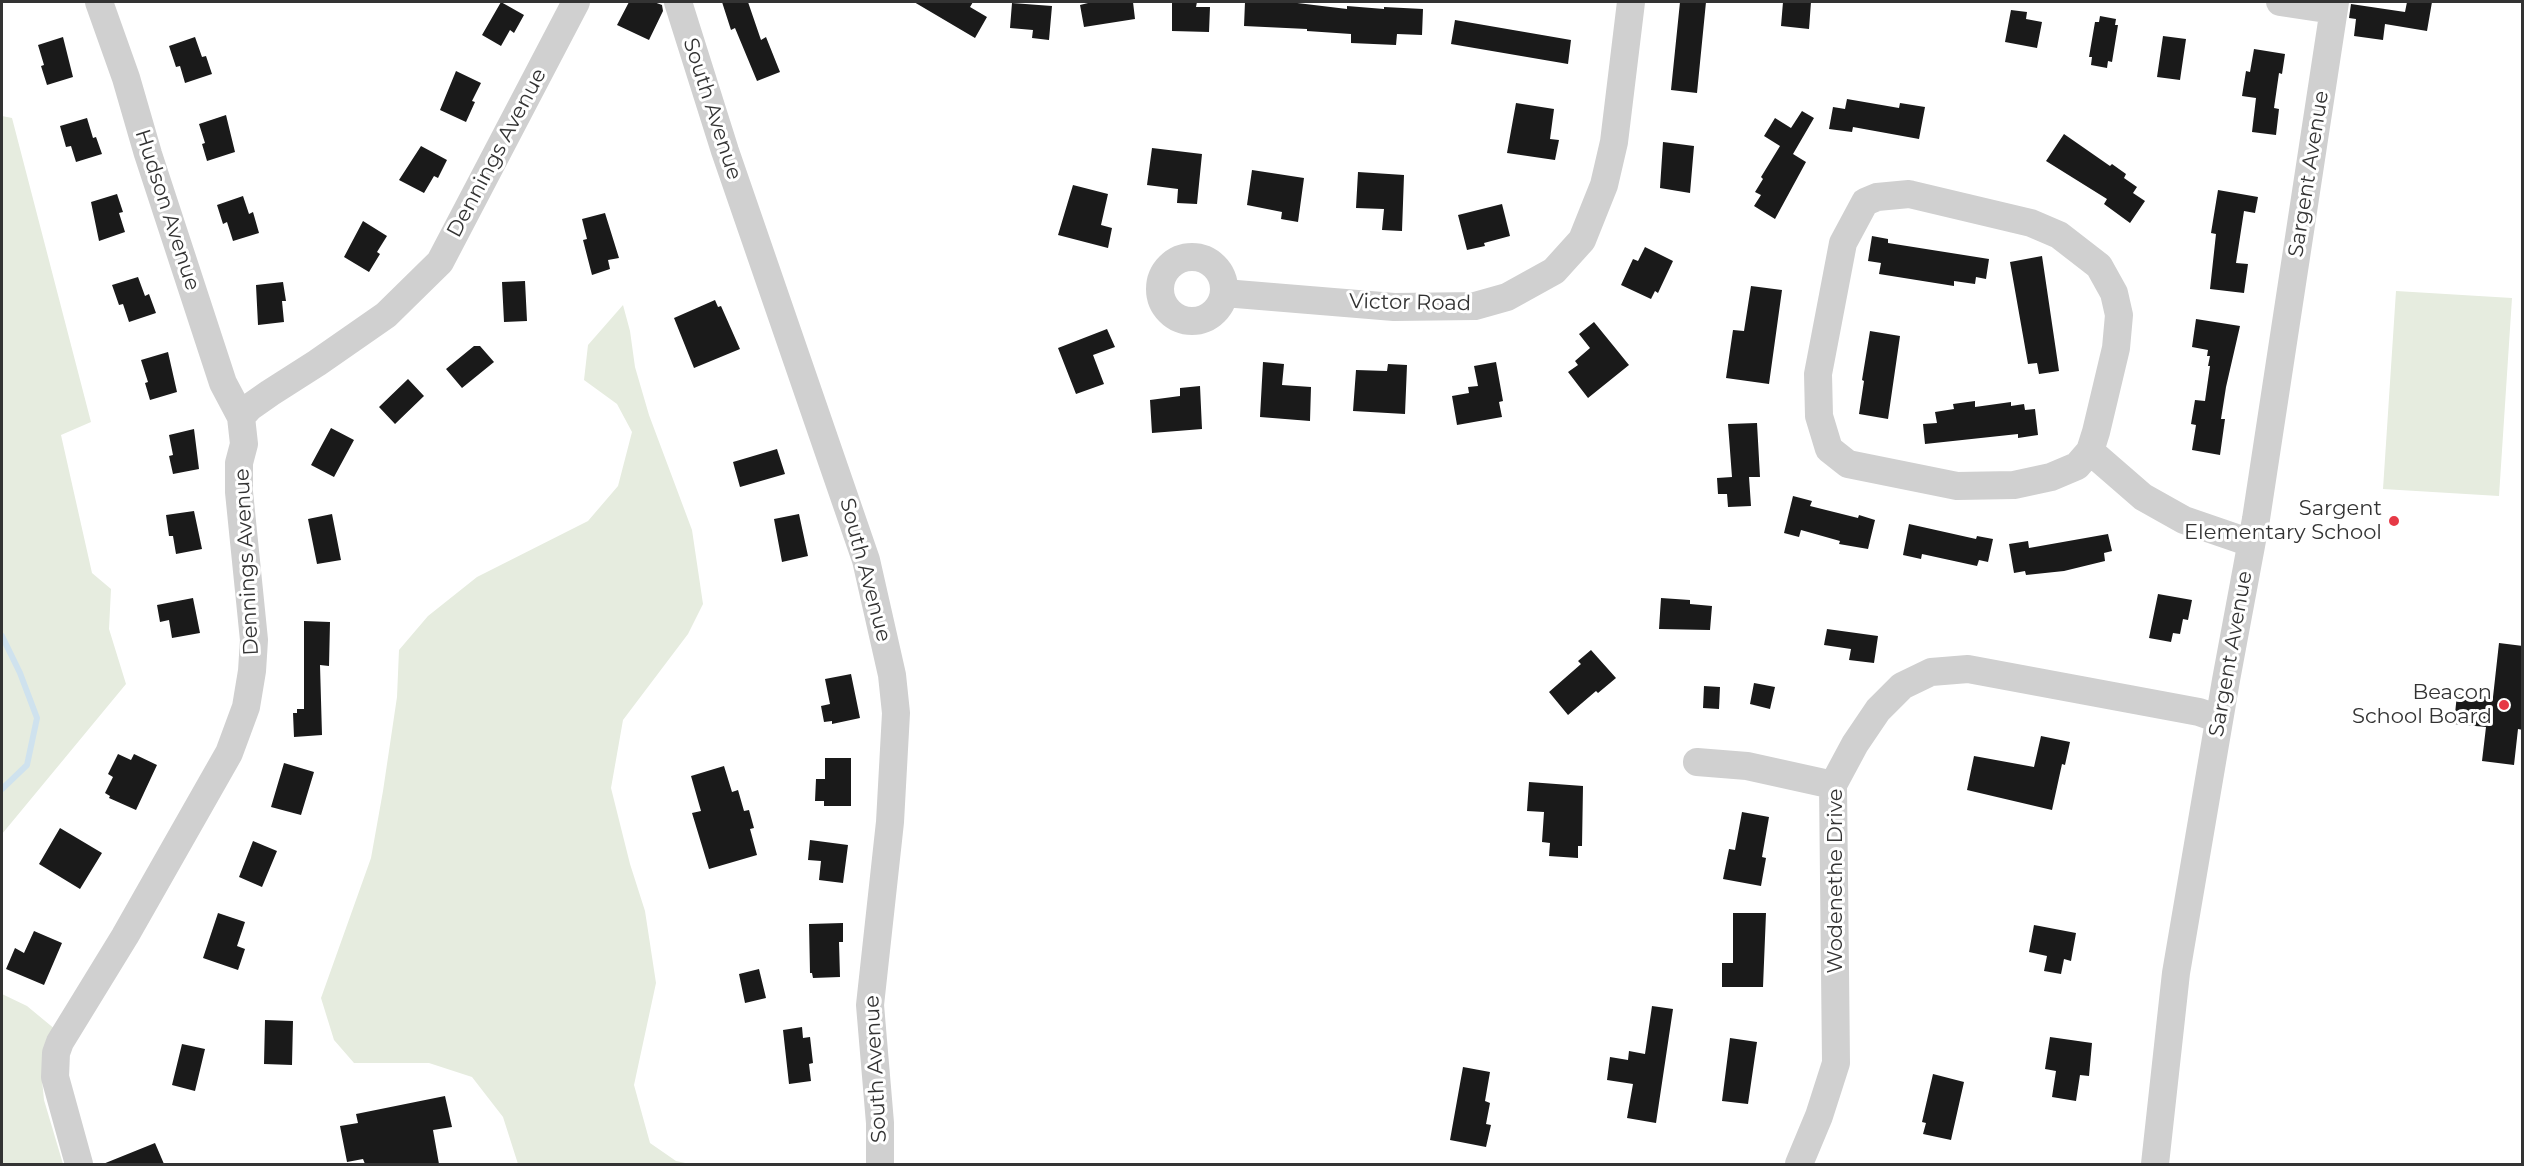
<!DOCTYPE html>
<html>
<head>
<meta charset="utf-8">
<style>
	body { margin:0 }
	#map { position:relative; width:2524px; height:1166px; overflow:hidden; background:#fff; font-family:Montserrat,sans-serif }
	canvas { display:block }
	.frame { position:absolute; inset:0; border:3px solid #333; pointer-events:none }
</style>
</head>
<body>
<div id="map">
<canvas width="2524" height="1166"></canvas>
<div class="frame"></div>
</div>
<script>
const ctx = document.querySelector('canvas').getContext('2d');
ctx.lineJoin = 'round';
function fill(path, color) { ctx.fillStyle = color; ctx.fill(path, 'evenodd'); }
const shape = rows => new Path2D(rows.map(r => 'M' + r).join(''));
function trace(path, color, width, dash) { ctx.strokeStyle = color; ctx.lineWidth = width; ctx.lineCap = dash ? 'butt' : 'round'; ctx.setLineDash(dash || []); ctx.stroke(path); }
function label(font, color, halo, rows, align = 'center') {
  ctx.font = font + ' Montserrat,sans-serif'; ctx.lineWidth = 6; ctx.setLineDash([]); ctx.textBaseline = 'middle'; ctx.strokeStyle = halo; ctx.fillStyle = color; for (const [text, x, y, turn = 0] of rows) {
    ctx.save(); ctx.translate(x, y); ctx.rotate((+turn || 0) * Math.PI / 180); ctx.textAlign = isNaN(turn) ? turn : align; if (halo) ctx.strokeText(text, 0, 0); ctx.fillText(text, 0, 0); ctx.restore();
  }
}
const green = shape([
	[2,116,12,118,91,422,61,435,92,573,111,589,109,629,126,684,2,834],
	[2396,291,2512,298,2499,496,2383,489],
	[623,305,630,331,635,367,649,415,692,530,703,604,688,634,623,720,611,788,630,864,645,911,656,983,634,1085,650,1143,676,1161,690,1164,518,1164,503,1117,472,1077,429,1063,354,1063,334,1040,321,998,371,858,383,791,397,697,399,650,428,616,477,577,588,521,618,486,632,432,617,404,584,380,588,345],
	[2,994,27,1006,56,1030,42,1080,44,1100,63,1164,2,1164]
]);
const stream = shape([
	[2,636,20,673,37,718,27,765,2,789]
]);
const building = shape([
	[501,2,524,15,514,33,510,30,501,46,482,35],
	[629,2,654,2,662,5,663,11,649,40,617,25],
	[722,2,748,2,761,40,766,37,780,72,757,81,735,28,731,30],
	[914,2,973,2,970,7,987,17,975,38],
	[1092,2,1133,2,1135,19,1084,27,1080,5],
	[1172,2,1197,2,1196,7,1210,7,1209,32,1172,31],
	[1245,2,1289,2,1347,9,1347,6,1384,9,1384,7,1423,9,1422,35,1397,34,1396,45,1351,43,1351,34,1307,31,1307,29,1244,26],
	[1680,2,1706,2,1697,93,1671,90],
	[1783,2,1811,2,1809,29,1781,26],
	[2407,2,2432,2,2427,31,2385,24,2383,40,2354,36,2356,19,2349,18,2351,4,2405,12],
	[1012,3,1052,6,1049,40,1032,38,1033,30,1010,28],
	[2011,10,2027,12,2026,19,2042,22,2037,48,2005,42],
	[2100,16,2116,19,2115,25,2118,25,2112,62,2108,61,2107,68,2091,65,2092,57,2089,57,2095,22,2099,22],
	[1455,20,1571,40,1568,64,1451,44],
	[2163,36,2186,39,2180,80,2157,77],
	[63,37,73,77,47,85,41,66,44,65,38,45],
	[195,37,202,57,206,56,212,74,185,83,180,66,176,67,169,46],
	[2254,49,2285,54,2282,74,2279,73,2274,108,2279,109,2276,135,2252,132,2256,98,2242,96,2246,71,2250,72],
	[456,71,481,83,472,101,475,102,466,122,440,110],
	[1847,99,1899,108,1900,103,1925,107,1919,139,1853,127,1852,132,1829,129,1833,107,1845,109],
	[1516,103,1554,109,1550,139,1559,140,1555,160,1507,153],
	[1802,111,1814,118,1793,154,1806,162,1775,219,1754,206,1761,195,1755,192,1763,179,1761,177,1780,146,1764,136,1775,118,1791,128],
	[226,115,235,152,207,161,202,144,205,143,199,124],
	[87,118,93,138,96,137,102,154,76,162,71,146,66,147,60,126],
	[2064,134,2110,166,2112,164,2126,174,2124,178,2137,187,2133,193,2145,201,2130,223,2104,204,2107,199,2046,161],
	[1663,142,1694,146,1690,193,1660,188],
	[421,146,447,160,438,178,434,176,424,193,399,180],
	[1152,148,1202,154,1197,204,1177,203,1178,189,1147,185],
	[1252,170,1304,178,1298,222,1281,219,1282,212,1247,205],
	[1358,172,1404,175,1402,231,1382,230,1384,209,1356,208],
	[1073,185,1108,194,1101,225,1112,228,1108,248,1058,235],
	[2218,190,2258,197,2255,213,2244,211,2236,263,2248,264,2244,293,2210,289,2216,234,2211,233],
	[117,194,123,212,119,213,125,232,99,241,91,202],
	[243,196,249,214,253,212,259,233,233,241,227,222,223,224,217,205],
	[1502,204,1510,236,1484,243,1485,246,1467,250,1458,215],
	[605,213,619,258,608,260,610,269,592,275,583,240,587,239,582,219],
	[363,221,387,236,377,252,380,254,369,272,344,257],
	[1872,236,1888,239,1888,243,1989,259,1986,279,1976,277,1975,284,1954,281,1954,286,1879,274,1881,263,1868,261],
	[1645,247,1673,261,1658,293,1655,291,1651,299,1621,285,1633,259,1638,261],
	[2042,256,2059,371,2039,374,2037,363,2028,364,2010,262],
	[138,277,145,296,149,294,156,313,129,322,123,304,119,305,112,285],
	[525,281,527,321,504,322,502,282],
	[283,282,286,301,282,301,284,322,258,325,256,285],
	[1751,286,1782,290,1769,384,1726,378,1733,330,1744,331],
	[715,300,718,307,721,306,740,349,694,368,674,318],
	[2196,319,2240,326,2226,387,2221,419,2225,419,2220,455,2192,450,2196,425,2191,424,2195,400,2205,401,2210,366,2208,366,2210,356,2207,356,2208,350,2192,347],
	[1594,322,1629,365,1588,398,1568,372,1578,365,1575,361,1590,348,1579,334],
	[1107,329,1115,347,1093,355,1104,384,1076,394,1058,348],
	[1870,331,1900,336,1888,419,1859,414,1864,381,1862,380],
	[474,346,480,346,494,362,462,388,446,369],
	[168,352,177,392,150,400,145,383,148,382,141,360],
	[1263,362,1284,364,1282,385,1311,387,1310,421,1260,417],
	[1496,362,1503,401,1499,402,1502,417,1457,425,1452,396,1469,393,1468,387,1478,386,1474,366],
	[1388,364,1407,365,1405,414,1353,411,1356,370,1387,371],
	[408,379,424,396,395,424,379,407],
	[1200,386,1202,429,1152,433,1150,400,1180,396,1180,388],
	[1975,401,1975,407,2011,402,2011,406,2024,404,2025,410,2035,409,2038,435,2018,438,2018,434,1925,444,1923,424,1937,423,1935,412,1954,409,1953,404],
	[1757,423,1760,477,1749,477,1751,506,1728,507,1727,494,1718,494,1717,478,1732,477,1728,424],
	[331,428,354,440,334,477,311,465],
	[194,429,199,469,173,474,169,456,173,455,169,435],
	[777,449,785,474,740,487,733,462],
	[1793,496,1812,501,1810,506,1858,518,1859,515,1875,520,1868,549,1839,544,1840,541,1801,530,1799,537,1784,533],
	[194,511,202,549,176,554,173,536,169,536,166,515],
	[332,514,341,560,317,564,308,519],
	[799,514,808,556,782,562,774,519],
	[1909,524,1976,539,1977,536,1993,539,1988,562,1979,560,1977,566,1922,554,1921,559,1903,555],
	[2108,534,2112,551,2104,553,2105,561,2064,571,2026,575,2025,571,2014,573,2009,544,2028,541,2029,548],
	[2158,594,2192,600,2188,620,2183,619,2180,634,2173,633,2171,642,2149,638],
	[193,598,200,633,172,638,169,620,160,622,157,605],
	[1661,598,1690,600,1690,604,1712,606,1710,630,1659,629],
	[304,621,330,622,329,666,320,665,322,735,294,737,293,713,297,713,297,709,304,709],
	[1827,629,1878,636,1874,663,1849,660,1851,649,1824,645],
	[2499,643,2523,646,2523,730,2518,729,2514,765,2482,761,2486,727,2454,724,2457,694,2493,697],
	[1591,650,1616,678,1598,693,1596,691,1568,715,1549,692,1581,664,1578,661],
	[851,674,860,718,832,724,832,721,824,722,821,706,830,704,825,679],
	[1754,683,1775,687,1770,709,1750,704],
	[1704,686,1720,687,1719,709,1703,708],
	[2041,736,2070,742,2065,765,2062,764,2052,810,1967,790,1974,756,2034,767],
	[118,754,131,760,134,754,157,765,136,810,109,798,110,796,105,793,113,777,108,774],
	[825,758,851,758,851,806,824,806,824,801,815,801,816,779,825,779],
	[284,763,314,772,301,815,271,807],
	[724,766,732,792,738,790,744,811,749,810,754,828,750,829,757,855,709,869,692,813,701,811,691,776],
	[1529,782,1583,786,1582,846,1578,846,1578,858,1549,856,1550,843,1542,842,1544,812,1527,811],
	[1742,812,1769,817,1762,857,1766,858,1761,886,1723,879,1729,849,1735,850],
	[60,828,102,853,80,889,39,864],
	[810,840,848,845,843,883,819,880,821,861,808,860],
	[253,841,277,851,262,887,239,877],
	[218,913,245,922,237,946,245,949,238,970,203,958],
	[1733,913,1766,913,1763,987,1722,987,1722,963,1733,963],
	[843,923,843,942,839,942,840,977,813,978,812,973,810,973,809,924],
	[2034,925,2076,933,2071,961,2064,959,2061,974,2044,971,2047,956,2029,952],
	[34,931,62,943,44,985,6,969,15,948,24,953],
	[759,969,766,998,745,1003,739,974],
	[1652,1006,1673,1009,1656,1123,1627,1118,1633,1084,1607,1080,1610,1057,1628,1060,1629,1051,1645,1054],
	[265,1020,293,1021,292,1065,264,1064],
	[802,1027,803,1038,810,1037,813,1063,809,1064,811,1081,789,1084,783,1030],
	[2050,1037,2092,1043,2089,1076,2080,1075,2076,1101,2052,1097,2056,1071,2045,1069],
	[1730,1038,1757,1042,1748,1104,1722,1101],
	[182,1044,205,1049,195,1091,172,1085],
	[1463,1067,1490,1072,1485,1101,1490,1103,1486,1124,1491,1125,1486,1147,1450,1140],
	[1933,1074,1964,1082,1951,1140,1923,1134,1926,1123,1922,1122],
	[445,1096,452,1127,433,1130,439,1164,365,1164,363,1159,347,1162,340,1126,358,1123,356,1114],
	[155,1143,164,1164,103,1164]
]);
const minor = shape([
	[99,2,126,78,148,154,223,383,241,417],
	[678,2,725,151,866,560,892,675,896,713,890,822,870,1005,880,1123,880,1164],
	[2280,2,2333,10],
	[1909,194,2031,223,2059,235,2099,266,2114,293,2119,315,2116,348,2096,432,2090,451,2077,466,2051,477,2014,485,1957,486,1848,464,1829,449,1819,416,1818,374,1843,243,1865,202,1877,197,1909,194],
	'1160 289a32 32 0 1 1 64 0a32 32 0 1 1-64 0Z',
	[1224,293,1394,307,1475,306,1507,297,1554,271,1582,240,1604,185,1614,142,1631,2],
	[2090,451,2143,497,2184,520,2251,543],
	[1697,762,1747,766,1833,785],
	[79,1164,55,1077,56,1053,60,1042,125,936,229,753,246,707,252,671,254,640,239,492,239,463,244,444,241,417,250,407,270,393,317,363,386,315,440,262,576,2],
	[1799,1164,1819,1116,1836,1063,1833,785,1855,744,1878,710,1902,686,1931,672,1968,669,2199,712,2219,719],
	[2155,1164,2176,973,2226,680,2256,519,2335,2]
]);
const markers = [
	[2394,521,6,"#e63946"],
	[2504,705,6,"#e63946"]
];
const streetNames = [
	["South Avenue",712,109,72],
	["Dennings Avenue",497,153,-62],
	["Sargent Avenue",2309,174,-81],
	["Hudson Avenue",167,210,72],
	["Victor Road",1410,303,1],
	["Dennings Avenue",247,562,-93],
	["South Avenue",865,570,75],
	["Sargent Avenue",2231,654,-80],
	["Wodenethe Drive",1836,881,-90],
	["South Avenue",876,1069,-93]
];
const poiNames = [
	["Sargent",2382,509],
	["Elementary School",2382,533],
	["Beacon",2492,693],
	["School Board",2492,717]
];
fill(green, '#e6ecdf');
trace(stream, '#cfe2ee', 6);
fill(building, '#1a1a1a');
trace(minor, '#d0d0d0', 28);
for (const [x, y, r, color] of markers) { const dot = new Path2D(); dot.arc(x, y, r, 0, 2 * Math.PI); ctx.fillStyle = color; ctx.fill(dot); trace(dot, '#fff', 2); }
label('21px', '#333', '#fff', streetNames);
label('21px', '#333', '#fff', poiNames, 'right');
</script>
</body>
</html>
